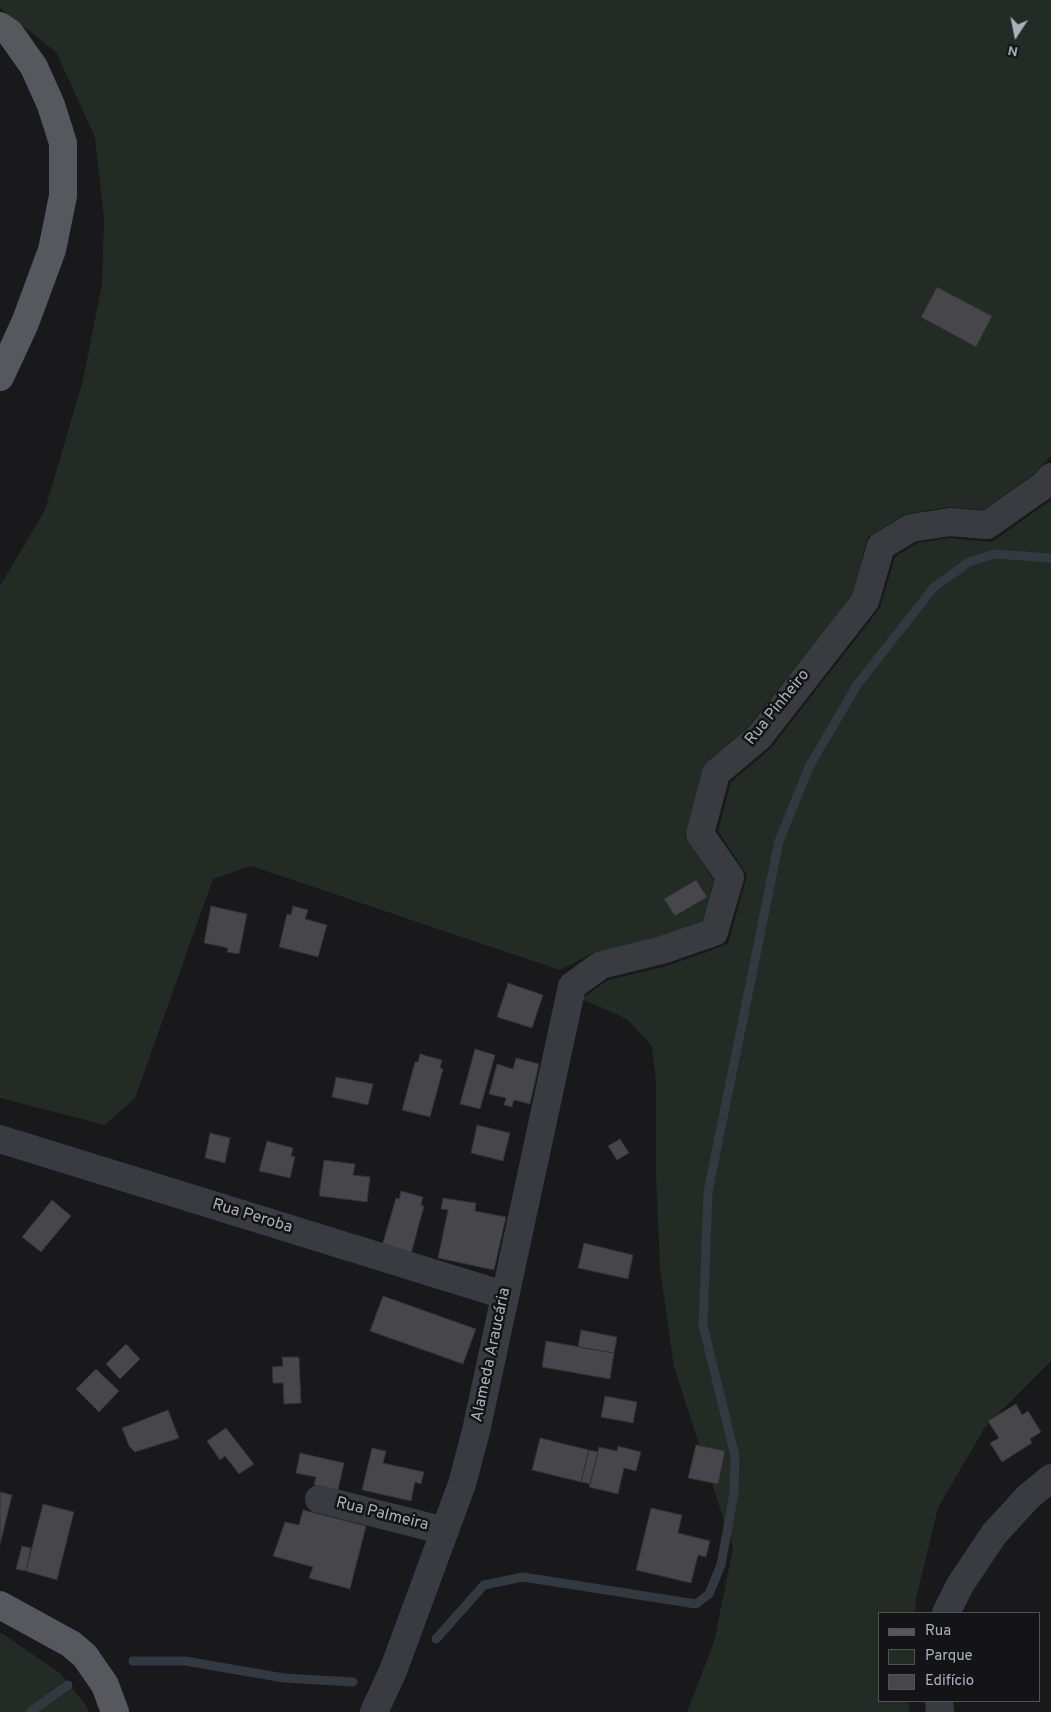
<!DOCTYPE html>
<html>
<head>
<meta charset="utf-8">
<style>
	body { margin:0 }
	#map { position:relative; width:1051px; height:1712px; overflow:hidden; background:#19191b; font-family:Overpass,sans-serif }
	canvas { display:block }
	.legend { position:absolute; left:878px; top:1612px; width:162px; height:90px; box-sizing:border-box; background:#141416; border:1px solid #515258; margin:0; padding:6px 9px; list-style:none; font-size:15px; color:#acb0ba }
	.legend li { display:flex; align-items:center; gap:10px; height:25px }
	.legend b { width:25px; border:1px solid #515258 }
	.north { position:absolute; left:991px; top:10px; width:50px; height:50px; -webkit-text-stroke:4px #141416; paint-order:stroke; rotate:191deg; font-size:14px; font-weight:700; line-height:20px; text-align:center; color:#acb0ba }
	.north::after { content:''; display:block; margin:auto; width:18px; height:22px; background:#acb0ba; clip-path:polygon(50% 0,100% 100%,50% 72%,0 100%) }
</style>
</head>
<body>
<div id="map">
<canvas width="1051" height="1712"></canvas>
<ul class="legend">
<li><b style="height:6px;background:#56585e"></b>Rua</li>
<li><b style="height:14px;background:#232b25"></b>Parque</li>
<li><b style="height:14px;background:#46464b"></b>Edifício</li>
</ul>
<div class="north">N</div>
</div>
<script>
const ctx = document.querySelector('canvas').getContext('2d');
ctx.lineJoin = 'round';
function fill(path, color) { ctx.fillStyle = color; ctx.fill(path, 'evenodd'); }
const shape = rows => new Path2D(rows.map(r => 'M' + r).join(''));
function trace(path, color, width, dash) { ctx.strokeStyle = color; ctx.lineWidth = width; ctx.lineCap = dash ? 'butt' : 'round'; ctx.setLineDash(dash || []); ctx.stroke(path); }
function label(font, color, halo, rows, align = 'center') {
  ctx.font = font + ' Overpass,sans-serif'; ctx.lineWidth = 5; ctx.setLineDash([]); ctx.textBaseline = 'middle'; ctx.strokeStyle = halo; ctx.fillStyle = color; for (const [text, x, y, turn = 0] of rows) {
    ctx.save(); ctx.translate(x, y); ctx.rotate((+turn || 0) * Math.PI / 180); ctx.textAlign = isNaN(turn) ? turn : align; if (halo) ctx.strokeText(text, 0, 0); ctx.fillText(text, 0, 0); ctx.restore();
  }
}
const green = shape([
	[0,0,1051,0,1051,456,1034,474,983,510,949,507,906,514,868,537,853,594,748,727,704,765,685,836,714,880,702,921,658,937,595,952,560,970,251,866,213,879,135,1098,105,1125,0,1098,0,586,45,510,83,380,102,284,104,218,95,137,56,52,0,8],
	[1051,500,1051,1361,985,1427,938,1508,916,1599,915,1613,880,1613,880,1701,908,1701,910,1712,687,1712,714,1642,733,1548,674,1367,660,1268,656,1175,656,1082,652,1046,627,1019,581,999,608,980,667,966,728,944,747,875,718,831,731,782,771,748,880,608,895,557,917,543,950,538,992,542],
	[0,1632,60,1673,84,1703,89,1712,0,1712]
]);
const stream = shape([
	[436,1639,484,1585,523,1577,696,1604,709,1594,721,1565,734,1493,735,1456,703,1325,708,1192,779,841,809,767,857,685,934,587,969,562,995,554,1051,558],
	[133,1661,185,1661,284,1678,353,1682],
	[30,1712,68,1685]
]);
const building = shape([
	[937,287,992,316,976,347,921,317,937,287],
	[696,880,707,897,675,916,664,899,696,880],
	[211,906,247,914,239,954,227,952,228,948,204,943,211,906],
	[293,906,308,910,305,919,327,925,318,957,279,947,287,914,291,915,293,906],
	[508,983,543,995,532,1028,497,1017,508,983],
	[475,1049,495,1055,480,1109,460,1104,475,1049],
	[420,1054,442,1060,440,1068,443,1069,430,1117,402,1110,415,1062,418,1062,420,1054],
	[516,1058,539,1064,530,1104,514,1100,512,1107,504,1105,506,1098,489,1094,497,1064,513,1069,516,1058],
	[336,1077,373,1084,368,1105,332,1097,336,1077],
	[477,1125,510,1133,503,1161,471,1153,477,1125],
	[210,1133,230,1138,225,1163,205,1158,210,1133],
	[620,1139,629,1153,617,1160,608,1146,620,1139],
	[267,1141,293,1148,291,1156,295,1157,290,1178,259,1171,267,1141],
	[324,1160,355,1164,353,1175,370,1177,367,1202,319,1196,324,1160],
	[401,1191,423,1197,421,1205,424,1206,411,1254,382,1246,396,1198,399,1199,401,1191],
	[443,1198,476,1203,475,1211,506,1217,494,1270,438,1258,448,1210,441,1209,443,1198],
	[52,1200,71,1216,41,1252,22,1237,52,1200],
	[584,1243,633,1255,628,1279,578,1268,584,1243],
	[383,1296,476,1329,463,1364,370,1331,383,1296],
	[581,1330,617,1337,614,1353,578,1347,581,1330],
	[546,1341,614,1353,610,1379,542,1367,546,1341],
	[126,1344,140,1359,120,1379,106,1364,126,1344],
	[282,1357,299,1357,301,1403,284,1404,283,1383,273,1383,272,1367,283,1366,282,1357],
	[96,1369,119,1391,99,1412,76,1389,96,1369],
	[605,1396,637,1402,633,1423,601,1417,605,1396],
	[1016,1404,1022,1415,1028,1411,1041,1432,1030,1439,1032,1443,1002,1462,990,1443,999,1438,988,1421,1016,1404],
	[168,1410,179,1438,135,1452,129,1446,122,1428,168,1410],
	[226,1428,254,1464,239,1474,225,1456,220,1460,207,1441,226,1428],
	[540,1438,589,1450,581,1482,532,1470,540,1438],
	[696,1445,725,1451,718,1484,688,1478,696,1445],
	[618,1446,641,1452,636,1471,624,1468,618,1494,589,1487,599,1447,617,1451,618,1446],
	[372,1448,386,1451,383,1463,424,1472,421,1484,415,1482,411,1501,362,1490,372,1448],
	[589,1450,598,1452,590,1484,581,1482,589,1450],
	[300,1453,344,1463,338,1490,314,1485,316,1477,296,1473,300,1453],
	[0,1492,12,1495,0,1545,0,1492],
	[43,1504,74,1512,57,1580,26,1571,43,1504],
	[651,1508,682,1515,678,1533,710,1541,706,1557,698,1555,691,1583,636,1570,651,1508],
	[303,1510,366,1526,350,1589,309,1578,313,1567,273,1556,285,1522,299,1525,303,1510],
	[22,1546,31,1548,26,1571,16,1569,22,1546]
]);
const minor = shape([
	[0,1139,504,1295],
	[319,1499,445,1531],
	[946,1613,960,1585,994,1534,1028,1497,1051,1478],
	[939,1701,940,1712],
	[374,1712,393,1671,462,1484,476,1431,572,986,601,965,662,950,714,932,730,877,700,834,716,773,759,737,865,601,881,546,911,528,950,522,987,525,1044,485,1051,477]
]);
const major = shape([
	[0,26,10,33,34,67,51,105,63,143,63,196,52,250,25,323,0,377],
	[0,1605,71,1644,85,1656,105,1685,115,1712]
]);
const streetNames = [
	["Rua Pinheiro",778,708,-51],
	["Rua Peroba",252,1217,17],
	["Alameda Araucária",492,1355,-78],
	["Rua Palmeira",382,1515,14]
];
fill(green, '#232b25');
trace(stream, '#323940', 9);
fill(building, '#46464b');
trace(building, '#333337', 1);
trace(minor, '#3a3b40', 28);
trace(major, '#56585e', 28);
label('16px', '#acb0ba', '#141416', streetNames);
</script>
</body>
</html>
